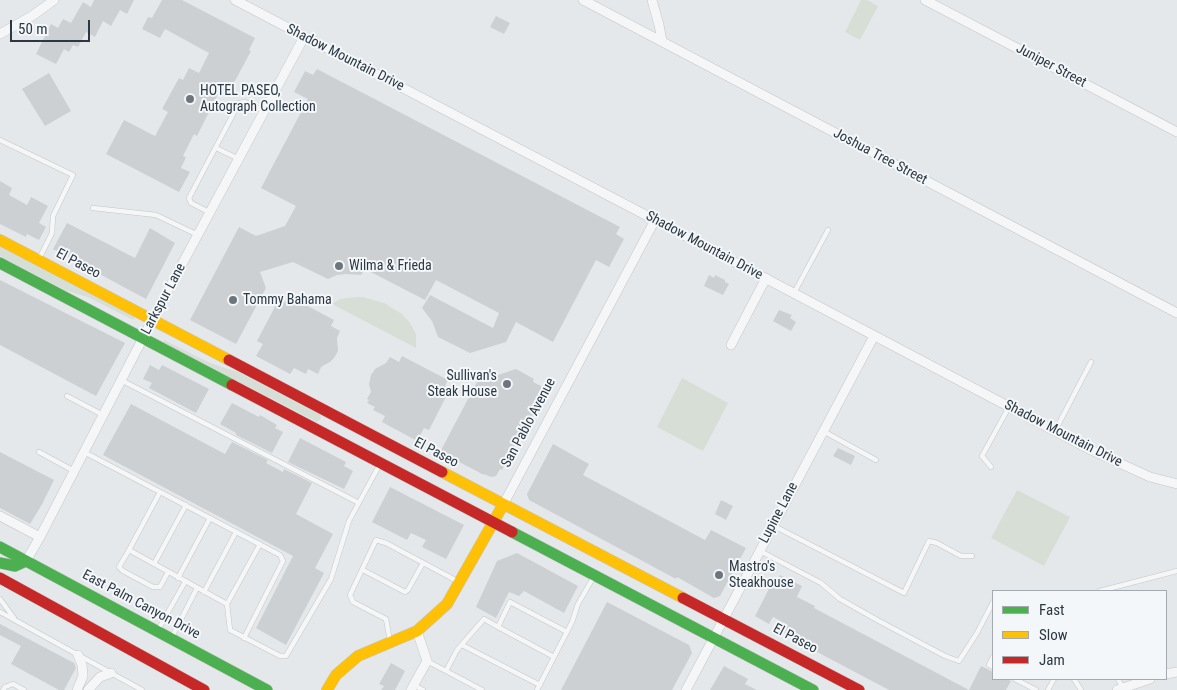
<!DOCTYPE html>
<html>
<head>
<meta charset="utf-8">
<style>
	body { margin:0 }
	#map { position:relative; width:1177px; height:690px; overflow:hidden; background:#e5e8ea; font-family:"Roboto Condensed",sans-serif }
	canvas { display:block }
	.legend { position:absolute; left:992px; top:590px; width:175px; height:90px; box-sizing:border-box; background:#f4f7f9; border:1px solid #a4abb0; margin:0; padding:6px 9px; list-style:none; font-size:15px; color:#2c3843 }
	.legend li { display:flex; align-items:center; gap:10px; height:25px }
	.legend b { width:25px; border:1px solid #a4abb0 }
	.scale { position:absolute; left:10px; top:20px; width:80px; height:22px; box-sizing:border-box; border:2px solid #2c3843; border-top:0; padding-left:6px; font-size:15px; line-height:18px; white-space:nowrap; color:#2c3843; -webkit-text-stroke:4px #f4f7f9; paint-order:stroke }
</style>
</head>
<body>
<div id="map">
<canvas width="1177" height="690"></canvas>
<ul class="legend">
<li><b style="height:6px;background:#4caf50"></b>Fast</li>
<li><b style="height:6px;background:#ffc107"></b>Slow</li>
<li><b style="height:6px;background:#c62828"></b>Jam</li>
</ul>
<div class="scale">50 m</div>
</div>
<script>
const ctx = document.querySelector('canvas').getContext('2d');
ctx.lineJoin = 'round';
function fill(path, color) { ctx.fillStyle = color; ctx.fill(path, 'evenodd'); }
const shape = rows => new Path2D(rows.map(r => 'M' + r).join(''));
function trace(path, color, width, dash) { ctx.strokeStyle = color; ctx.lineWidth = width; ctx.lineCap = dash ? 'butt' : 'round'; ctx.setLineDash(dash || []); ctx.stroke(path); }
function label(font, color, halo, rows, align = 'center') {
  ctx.font = font + ' "Roboto Condensed",sans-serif'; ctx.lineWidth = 4; ctx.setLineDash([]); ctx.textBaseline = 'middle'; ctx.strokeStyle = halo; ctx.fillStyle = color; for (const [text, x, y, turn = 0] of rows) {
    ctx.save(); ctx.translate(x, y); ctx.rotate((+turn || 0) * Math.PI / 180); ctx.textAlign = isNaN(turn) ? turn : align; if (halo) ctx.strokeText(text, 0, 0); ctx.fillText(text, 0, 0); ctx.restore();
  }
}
const green = shape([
	[861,0,867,0,878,6,860,40,845,32],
	[0,247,134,317,135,320,131,319,90,298,65,290,0,256],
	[357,297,363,297,384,303,402,314,410,323,416,334,416,348,332,304,340,299],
	[164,340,210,363,238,372,320,415,321,418,317,422,164,343],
	[682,378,728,403,703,451,657,427],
	[1017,490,1070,517,1044,566,991,538]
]);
const building = shape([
	[94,0,134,0,127,14,120,10,111,26,103,21,95,37,86,32,78,47,73,45,69,52,64,49,56,64,36,54,51,24,58,28,63,19,71,23,83,2,91,7],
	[162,0,182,0,255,38,249,50,251,51,227,96,219,92,197,136,194,134,183,156,186,157,181,168,190,172,179,192,106,154,124,120,155,136,168,112,162,109,179,78,183,80,189,68,199,73,209,53,165,29,160,38,142,29,148,17,152,18],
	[496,16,510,23,504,34,490,27],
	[317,69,620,227,616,234,624,239,609,267,596,260,553,342,516,322,506,342,470,353,438,337,432,321,422,308,430,295,493,328,499,313,436,280,425,300,365,269,361,275,346,274,337,275,328,279,293,262,260,272,266,288,236,344,190,320,239,227,256,236,285,226,296,206,261,188,308,99,294,92,305,71,313,75],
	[49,73,71,111,45,126,22,89],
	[0,181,12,188,9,195,27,205,31,197,48,206,39,223,46,227,39,240,27,234,26,237,0,224],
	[67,223,135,258,150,228,175,243,146,299,53,249],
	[709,275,714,278,715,275,725,280,725,282,729,284,723,295,704,286],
	[0,280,125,343,96,396,0,345],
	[289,296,334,320,331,326,340,331,337,338,338,351,334,358,330,362,321,367,318,374,308,369,306,374,294,368,290,374,256,356,263,344,257,341,279,299,285,302],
	[779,310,792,315,790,318,796,322,791,331,773,321],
	[402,356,448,380,445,386,450,389,429,430,424,428,417,441,382,422,385,416,373,410,375,407,367,403,369,400,367,399,371,392,369,384,371,375,375,369,386,363,390,357,399,362],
	[150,365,159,370,162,365,209,389,196,413,149,388,152,383,143,379],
	[516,369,534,379,533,382,547,389,526,429,524,428,502,470,500,469,496,476,491,477,484,474,484,475,440,452,477,382],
	[232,403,259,417,260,415,277,425,275,428,283,432,272,453,236,435,236,433,220,424],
	[131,404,225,454,232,442,268,460,266,463,283,472,284,469,312,483,296,514,333,534,315,568,324,573,286,645,256,628,293,556,103,455],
	[300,438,346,462,344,466,353,471,344,489,288,462],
	[553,444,589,464,583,475,705,540,711,530,746,548,720,596,714,598,677,577,676,579,529,500,527,494],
	[838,448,855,456,851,465,833,456],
	[0,452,54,480,44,500,44,501,30,524,0,508],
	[390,487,464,525,446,559,422,547,426,540,411,533,407,540,372,522],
	[721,500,733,506,726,520,715,514],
	[517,553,578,586,564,613,524,591,519,596,509,592,496,618,476,607,497,561],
	[780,575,802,586,797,597,815,606,814,608,969,690,981,666,993,672,993,679,1006,679,1011,681,1006,690,889,690,802,644,784,633,788,625,773,617,769,624,755,616,772,583,775,585],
	[607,602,689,645,692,653,672,690,561,690],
	[0,624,74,663,76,668,64,690,59,690,11,664,21,646,0,635],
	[391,663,405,671,395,690,381,690,384,686,379,684],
	[724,666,748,679,745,684,757,690,710,690]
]);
const lane = shape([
	[0,140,73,175,53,216,52,233,39,259],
	[216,148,239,159],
	[93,208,156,215,198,235],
	[209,212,191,203,189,198,239,103,245,102,264,111],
	[794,293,828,230],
	[121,380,359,503],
	[67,396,103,415],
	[823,431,876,460],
	[1055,431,1091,362],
	[39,452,74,471],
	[84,452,280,555,283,561,244,638],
	[991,467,982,456,1009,407],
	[774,526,904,593,929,541,937,543,961,556,972,556],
	[260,544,227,604,230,630,280,656,286,656,331,579,349,521,380,464],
	[129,550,160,492],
	[760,551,821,583,840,599,879,621,945,656,959,661,977,633,993,602],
	[154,564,186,505],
	[363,570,405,592,408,590,423,563],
	[168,572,160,587,153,587,123,571,119,567,129,550,227,604],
	[178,578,210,518],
	[1100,591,1177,571],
	[204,592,236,532],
	[0,599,14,618],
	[0,612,142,690],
	[498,627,554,657],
	[158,630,185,582],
	[172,637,197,588],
	[390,641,386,619,353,602,350,595,376,540,386,543,459,582],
	[462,645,540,685],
	[993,657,989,665,993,667],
	[427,661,446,671,457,650,484,619,498,627,510,602,567,632],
	[446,671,482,690],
	[1015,679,1036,690],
	[1074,679,1081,690],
	[1118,679,1123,688],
	[414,685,423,690],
	[3,690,5,687,13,684,24,690],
	[537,690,572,622,578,604,593,578],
	[1048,690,1054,679]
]);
const street = shape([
	[235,0,655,220,1091,450,1150,477,1177,484],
	[583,0,1177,313],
	[652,0,659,25,662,41],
	[925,0,1177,132],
	[0,34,32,16,54,0],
	[731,345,766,278],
	[503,505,655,220],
	[0,516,40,537],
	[26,561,40,537,158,309,304,37],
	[1166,674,1177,672],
	[77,690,83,676,82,665,78,655],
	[88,690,100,677,111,673],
	[411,690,427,661,417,631],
	[686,690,874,336],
	[1117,690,1150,679]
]);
const fast = shape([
	[0,263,232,385],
	[512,532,813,690],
	[0,547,267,690],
	[0,563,15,566,26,561]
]);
const slow = shape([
	[0,240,229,360],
	[442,472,683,598],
	[327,690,336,675,358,656,417,631,447,604,503,505]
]);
const jam = shape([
	[229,360,442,472],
	[232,385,512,532],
	[0,578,204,690],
	[683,598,859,690]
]);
const markers = [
	[190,99,5,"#6d767d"],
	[339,266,5,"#6d767d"],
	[233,300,5,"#6d767d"],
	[507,384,5,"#6d767d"],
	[719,575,5,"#6d767d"]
];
const streetNames = [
	["Shadow Mountain Drive",345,58,27],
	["Juniper Street",1051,66,28],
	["Joshua Tree Street",880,157,28],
	["Shadow Mountain Drive",704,246,28],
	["El Paseo",78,264,28],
	["Larkspur Lane",164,299,-62],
	["San Pablo Avenue",529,423,-62],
	["Shadow Mountain Drive",1063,434,27],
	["El Paseo",436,453,28],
	["Lupine Lane",779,513,-62],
	["East Palm Canyon Drive",141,605,28],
	["El Paseo",795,639,28]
];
const poiNames = [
	["HOTEL PASEO,",200,91],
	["Autograph Collection",200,107],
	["Wilma & Frieda",349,266],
	["Tommy Bahama",243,300],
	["Sullivan's",497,376,"right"],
	["Steak House",497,392,"right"],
	["Mastro's",729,567],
	["Steakhouse",729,583]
];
fill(green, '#d7ded6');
fill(building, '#cdd0d2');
trace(lane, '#c3c6c8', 5.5);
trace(street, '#c3c6c8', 10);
trace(fast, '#c3c6c8', 12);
trace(slow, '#c3c6c8', 12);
trace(jam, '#c3c6c8', 12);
trace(lane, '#f5f6f7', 4.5);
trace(street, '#f5f6f7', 9);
trace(fast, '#4caf50', 11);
trace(slow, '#ffc107', 11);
trace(jam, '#c62828', 11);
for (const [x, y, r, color] of markers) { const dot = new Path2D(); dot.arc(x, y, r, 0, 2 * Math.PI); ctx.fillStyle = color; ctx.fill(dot); trace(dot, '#f4f7f9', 2); }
label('14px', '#2c3843', '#f4f7f9', streetNames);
label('14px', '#2c3843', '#f4f7f9', poiNames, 'left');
</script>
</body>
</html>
